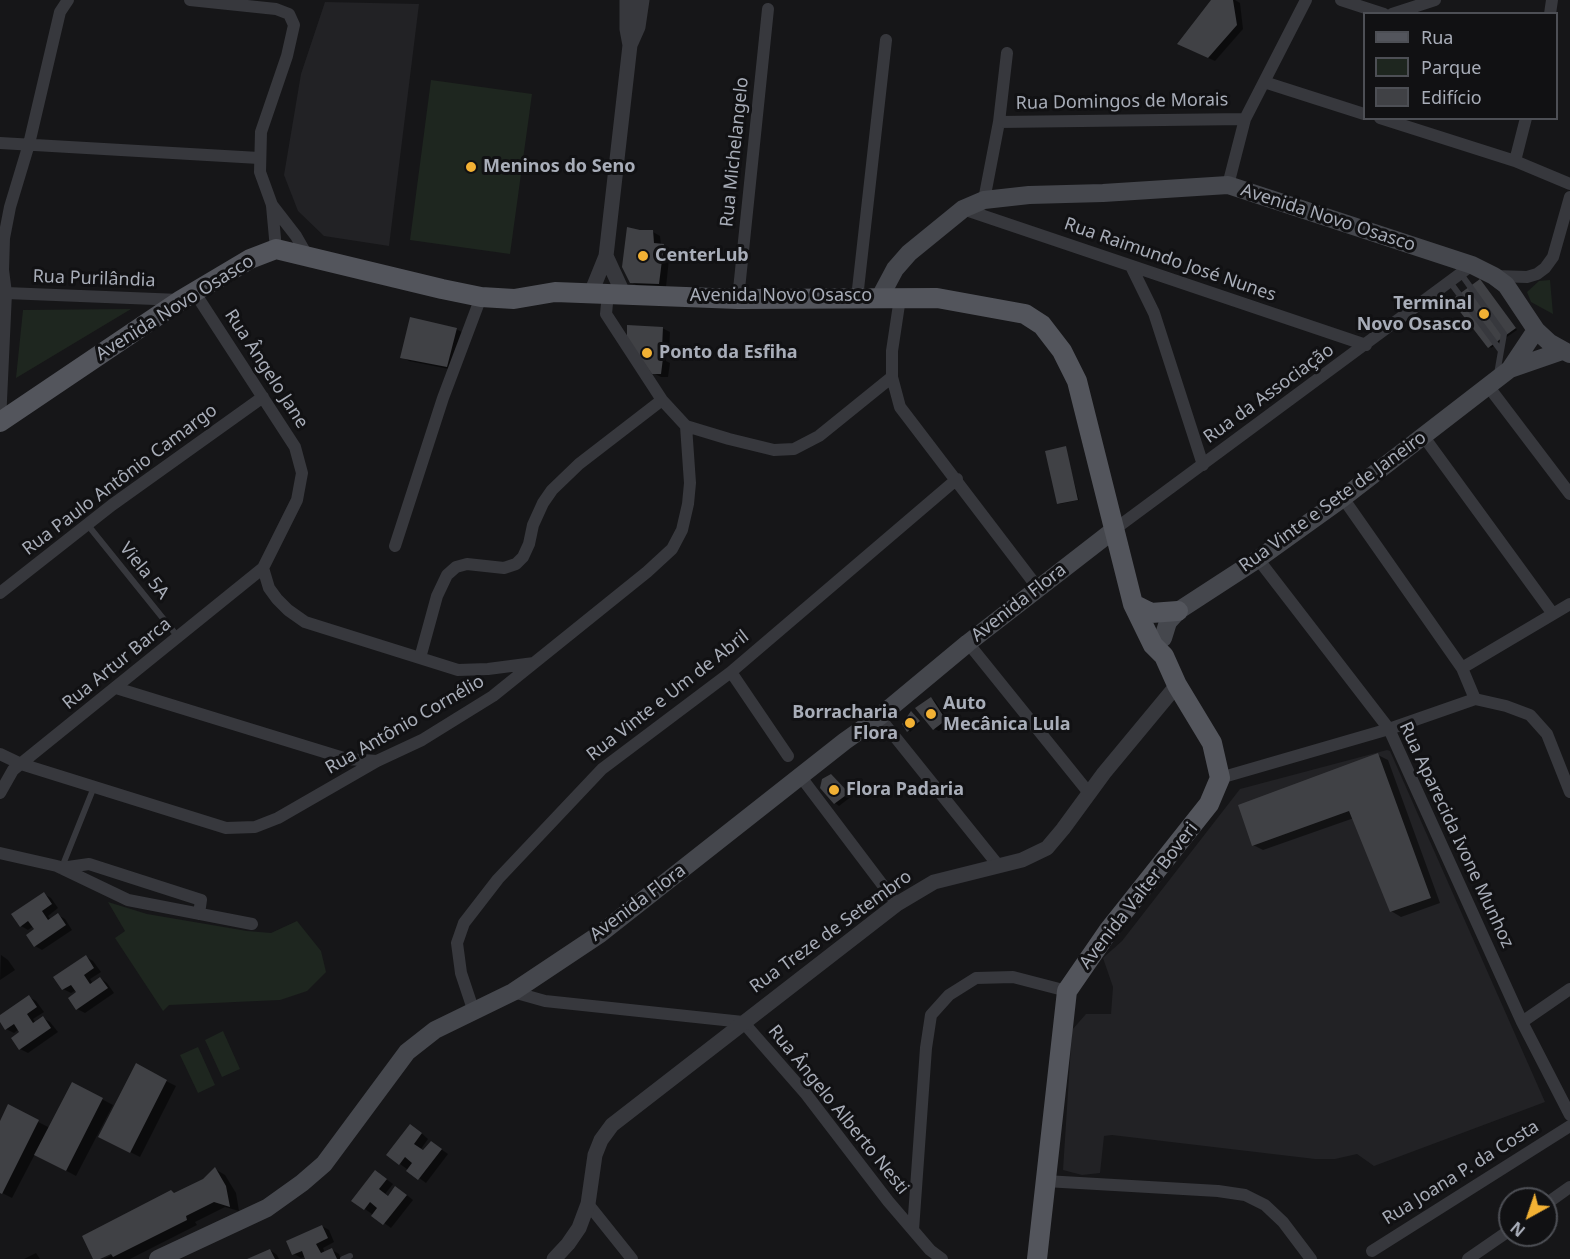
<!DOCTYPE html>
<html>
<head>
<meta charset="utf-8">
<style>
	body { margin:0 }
	#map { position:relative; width:1570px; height:1259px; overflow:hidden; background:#161618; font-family:"Noto Sans",sans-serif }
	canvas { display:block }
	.legend { position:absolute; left:1363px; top:12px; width:195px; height:108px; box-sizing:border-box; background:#111113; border:2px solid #4d4f55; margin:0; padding:8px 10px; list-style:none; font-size:18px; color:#a8adb8 }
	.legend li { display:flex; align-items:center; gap:12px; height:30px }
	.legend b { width:30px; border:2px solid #4d4f55 }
	.north { position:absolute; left:1498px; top:1187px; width:60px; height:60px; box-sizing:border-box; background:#111113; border:2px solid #4d4f55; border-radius:50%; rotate:220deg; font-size:16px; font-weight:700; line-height:24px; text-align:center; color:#a8adb8 }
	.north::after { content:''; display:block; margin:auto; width:21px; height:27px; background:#f2b134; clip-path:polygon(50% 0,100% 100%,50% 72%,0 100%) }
</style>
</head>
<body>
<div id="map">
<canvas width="1570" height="1259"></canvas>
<ul class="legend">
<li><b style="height:8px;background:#53555c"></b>Rua</li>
<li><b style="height:16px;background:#1e261f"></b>Parque</li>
<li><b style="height:16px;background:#404145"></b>Edifício</li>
</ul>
<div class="north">N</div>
</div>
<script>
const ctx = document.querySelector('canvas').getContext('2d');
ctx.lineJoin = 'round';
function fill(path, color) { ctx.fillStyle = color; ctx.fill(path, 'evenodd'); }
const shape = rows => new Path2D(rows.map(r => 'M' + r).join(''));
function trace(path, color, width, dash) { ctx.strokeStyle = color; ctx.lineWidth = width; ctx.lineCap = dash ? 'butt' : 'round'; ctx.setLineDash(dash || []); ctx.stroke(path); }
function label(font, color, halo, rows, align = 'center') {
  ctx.font = font + ' "Noto Sans",sans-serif'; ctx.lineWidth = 6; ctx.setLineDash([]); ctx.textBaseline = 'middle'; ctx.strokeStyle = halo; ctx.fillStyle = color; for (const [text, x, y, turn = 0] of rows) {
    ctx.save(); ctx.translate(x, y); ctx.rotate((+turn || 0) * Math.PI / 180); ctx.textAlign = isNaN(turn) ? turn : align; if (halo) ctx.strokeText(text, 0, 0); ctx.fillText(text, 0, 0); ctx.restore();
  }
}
const built = shape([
	[325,2,419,4,389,246,324,236,298,211,284,175,301,74],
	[1387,750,1390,751,1545,1102,1374,1166,1357,1154,1335,1159,1315,1159,1112,1135,1104,1136,1100,1173,1082,1175,1063,1170,1072,1030,1086,1014,1111,1014,1113,987,1103,958,1122,941,1240,789]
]);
const green = shape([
	[431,80,532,94,510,254,410,240],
	[1550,280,1553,314,1531,302,1527,292,1539,281],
	[131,309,16,378,23,310],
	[108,902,147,914,247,931,271,933,297,921,321,951,326,972,307,991,280,1000,169,1005,163,1011,115,938,125,931],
	[223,1031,240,1069,222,1077,205,1040],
	[198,1047,215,1085,198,1093,180,1055]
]);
const shadow = shape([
	[1213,0,1235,0,1240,3,1243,29,1215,61,1186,48],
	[653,232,660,236,661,245,670,250,666,287,638,286,631,282],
	[1480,280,1517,330,1491,348,1453,300],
	[662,328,670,332,669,352,665,352,666,361,670,363,668,377,661,377,653,373],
	[456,329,464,333,454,370,409,361,402,357],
	[1065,448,1079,500,1060,504,1058,503],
	[931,698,935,701,950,723,939,731,934,729],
	[913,713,920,723,910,732,904,724],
	[1378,755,1388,760,1440,903,1401,917,1391,911,1354,818,1263,850,1253,845],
	[835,779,852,796,839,806,835,803],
	[44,894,51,898,58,908,48,916,51,920,58,915,65,919,72,930,42,950,35,946,36,929,34,926,28,930,21,926],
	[1,955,8,960,15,970,0,980],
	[86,957,93,961,101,972,90,979,93,984,100,978,107,983,114,993,85,1013,77,1009,70,998,78,993,76,990,71,993,63,989],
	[29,997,36,1001,44,1012,33,1019,36,1023,43,1018,50,1022,58,1032,28,1053,20,1049,21,1032,19,1029,14,1033,6,1029,0,1016],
	[166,1081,176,1086,140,1157,110,1142],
	[73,1084,113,1105,76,1176,35,1154,12,1198,0,1192,0,1124,9,1107,50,1128],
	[418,1130,428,1139,421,1149,424,1151,438,1147,448,1154,426,1183,400,1164],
	[215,1169,225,1175,236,1193,239,1211,225,1207,195,1222,197,1225,130,1259,104,1259,118,1252,117,1249,99,1259,95,1259,174,1194,204,1180],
	[375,1171,393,1184,385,1194,389,1197,403,1192,413,1200,391,1228,365,1209],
	[322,1226,329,1230,334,1242,323,1248,325,1253,332,1250,339,1254,341,1259,307,1259,306,1256,301,1258,294,1254],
	[270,1250,277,1255,279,1259,250,1259],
	[36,1253,40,1259,24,1259]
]);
const building = shape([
	[1211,0,1233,0,1237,25,1208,58,1177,44],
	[627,227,640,230,653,230,654,243,664,244,659,284,630,283,622,267],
	[1480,279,1516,328,1488,348,1451,300],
	[410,317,457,328,447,367,400,358],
	[627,325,663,327,662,348,659,349,659,357,663,358,661,374,652,374,627,341],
	[1066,446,1078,500,1057,504,1045,451],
	[931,697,946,720,933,730,915,708],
	[911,711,920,721,907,732,902,724],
	[1378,753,1431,898,1390,912,1349,811,1252,846,1238,805],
	[831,774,849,793,834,804,820,788,822,779],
	[44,892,52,904,42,911,48,920,58,913,66,925,34,947,26,935,34,929,28,921,20,927,11,914],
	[86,955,94,968,84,975,90,984,100,977,108,988,76,1010,68,998,76,992,71,985,62,990,53,977],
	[29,995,37,1007,27,1014,33,1023,43,1016,51,1028,19,1050,11,1038,19,1032,14,1024,5,1030,0,1022,0,1015],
	[136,1063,167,1080,130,1153,98,1137],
	[72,1082,103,1098,66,1171,34,1155],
	[8,1104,39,1120,2,1194,0,1193,0,1121],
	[410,1124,422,1133,414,1144,423,1150,431,1141,442,1149,418,1180,406,1171,412,1163,405,1157,399,1165,386,1155],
	[215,1167,226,1186,230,1207,214,1202,186,1216,187,1220,113,1257,111,1254,100,1259,93,1259,82,1236,171,1190,174,1193,203,1179],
	[375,1170,387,1179,379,1189,388,1196,395,1186,407,1195,383,1225,371,1216,377,1208,370,1202,364,1210,351,1201],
	[322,1225,328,1238,316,1244,321,1253,332,1248,337,1259,305,1259,302,1251,292,1255,286,1241],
	[270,1249,275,1259,247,1259]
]);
const service = shape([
	[1461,274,1504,334,1501,351],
	[1450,282,1501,351,1497,374],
	[87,524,178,637],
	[62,867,94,787],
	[343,1259,350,1256]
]);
const minor = shape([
	[190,0,276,9,289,14,294,25,287,56,261,132,260,172,272,205,296,236,308,257],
	[1341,0,1384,14],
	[1392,14,1435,0],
	[1550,14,1552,0],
	[1264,82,1364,114],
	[1380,118,1515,161,1570,184],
	[999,122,1245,119],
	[0,143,259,158],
	[1515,161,1526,118],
	[1228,185,1245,119,1306,0],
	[984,200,999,122,1007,53],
	[272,206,276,249],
	[963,209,1366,345],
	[1131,266,1154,313,1203,465],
	[1495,276,1527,277,1537,274,1545,268,1553,257,1570,197],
	[6,293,180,300],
	[608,293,606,314,662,400,686,426,729,439,774,450,794,449,819,436,892,377],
	[857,298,886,40],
	[900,298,892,351,892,377,900,407,1038,588],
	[738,299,768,9],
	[1488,386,1570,494],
	[0,422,6,293,3,270,4,238,10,207,29,144,60,12,68,0],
	[1424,437,1553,614],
	[1343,498,1462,668,1475,699],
	[1115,529,1472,265],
	[395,546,443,398,481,297],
	[1258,559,1389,729,1522,1022,1570,1115],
	[263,568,269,588,277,599,288,610,305,622,458,670,488,669,534,663],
	[0,593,112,505,263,397],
	[968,643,1089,793],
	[420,658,437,596,447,575,456,567,467,564,504,568,516,564,523,557,529,544,533,525,543,503,552,490,579,464,662,400],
	[1462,668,1570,604],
	[731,672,788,756],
	[116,688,347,759,377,761],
	[879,717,998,865],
	[0,754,21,764,226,828,255,827,278,818,377,761,422,740,493,696,647,572,672,549,682,530,688,504,690,483,686,426],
	[801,777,897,904],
	[1220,778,1389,729,1475,699,1506,706,1530,715,1547,734,1570,792],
	[0,793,13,770,263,568,297,500,302,473,295,447,195,293],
	[0,853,57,866,128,900,252,924],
	[61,868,89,864,201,900,199,914],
	[513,992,545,1001,743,1022,806,1094,888,1201,930,1250,942,1259],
	[474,1012,461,973,457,943,464,923,498,879,602,769,731,672,957,479],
	[1522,1022,1570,989],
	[1045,1181,1218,1191,1245,1195,1265,1205,1283,1222,1311,1259],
	[588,1204,632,1259],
	[1546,1204,1570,1187],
	[913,1230,926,1048,931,1015,949,995,976,978,1013,977,1067,991],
	[1372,1251,1570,1126],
	[1468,1259,1510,1230]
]);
const tertiary = shape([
	[627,0,627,29,630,45],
	[606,256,623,293],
	[591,293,606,256,630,45,638,27,642,0],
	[554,1259,568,1244,579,1228,588,1204,595,1155,601,1140,612,1125,897,904,934,882,1022,860,1047,848,1063,829,1104,773,1177,685]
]);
const secondary = shape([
	[879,299,895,269,909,253,963,209,984,200,1029,195,1103,193,1228,185,1472,265,1494,276,1506,285,1536,330,1550,343,1570,354],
	[1510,369,1536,330],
	[1163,638,1168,622,1178,611,1258,559,1343,498,1510,369,1562,351],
	[158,1259,267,1208,302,1183,324,1164,407,1052,435,1030,513,992,600,934,845,741,879,717,968,643,1115,529]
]);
const primary = shape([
	[0,422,181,300,250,259,276,249,442,289,481,297,514,299,555,292,738,299,937,298,1025,314,1042,325,1062,351,1077,381,1133,604,1153,645,1164,656,1177,685,1212,743,1220,778,1209,804,1109,930,1067,991,1037,1259],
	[1133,604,1151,613,1178,611]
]);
const markers = [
	[471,167,6,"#f2b134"],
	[643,256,6,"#f2b134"],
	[1484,314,6,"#f2b134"],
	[647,353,6,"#f2b134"],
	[931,714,6,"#f2b134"],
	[910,723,6,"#f2b134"],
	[834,790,6,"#f2b134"]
];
const streetNames = [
	["Rua Domingos de Morais",1122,102,-1],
	["Rua Michelangelo",735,152,-84],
	["Avenida Novo Osasco",1328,218,18],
	["Rua Raimundo José Nunes",1170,260,19],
	["Rua Purilândia",94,279,2],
	["Avenida Novo Osasco",781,296],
	["Avenida Novo Osasco",175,308,-32],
	["Rua Ângelo Jane",266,369,57],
	["Rua da Associação",1269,394,-36],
	["Rua Paulo Antônio Camargo",120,480,-37],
	["Rua Vinte e Sete de Janeiro",1333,502,-36],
	["Viela 5A",144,571,51],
	["Avenida Flora",1019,603,-38],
	["Rua Artur Barca",117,664,-39],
	["Rua Vinte e Um de Abril",668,696,-38],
	["Rua Antônio Cornélio",405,725,-30],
	["Rua Aparecida Ivone Munhoz",1456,835,65],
	["Avenida Valter Boveri",1139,896,-52],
	["Avenida Flora",638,903,-37],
	["Rua Treze de Setembro",831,932,-36],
	["Rua Ângelo Alberto Nesti",838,1110,51],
	["Rua Joana P. da Costa",1461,1173,-32]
];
const poiNames = [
	["Meninos do Seno",483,167],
	["CenterLub",655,256],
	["Terminal",1472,304,"right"],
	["Novo Osasco",1472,325,"right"],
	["Ponto da Esfiha",659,353],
	["Auto",943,704],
	["Mecânica Lula",943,725],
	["Borracharia",898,713,"right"],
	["Flora",898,734,"right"],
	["Flora Padaria",846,790]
];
fill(built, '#222225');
fill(green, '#1e261f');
fill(shadow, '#0007');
fill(building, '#404145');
trace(service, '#37383d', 6);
trace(minor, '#37383d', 12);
trace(tertiary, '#37383d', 15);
trace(secondary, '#45474d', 18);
trace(primary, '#53555c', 20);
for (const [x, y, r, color] of markers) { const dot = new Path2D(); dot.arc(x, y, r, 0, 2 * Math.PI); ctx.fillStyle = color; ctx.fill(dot); trace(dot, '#111113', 2); }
label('18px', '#a8adb8', '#111113', streetNames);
label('bold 18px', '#a8adb8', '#111113', poiNames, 'left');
</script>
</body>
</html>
